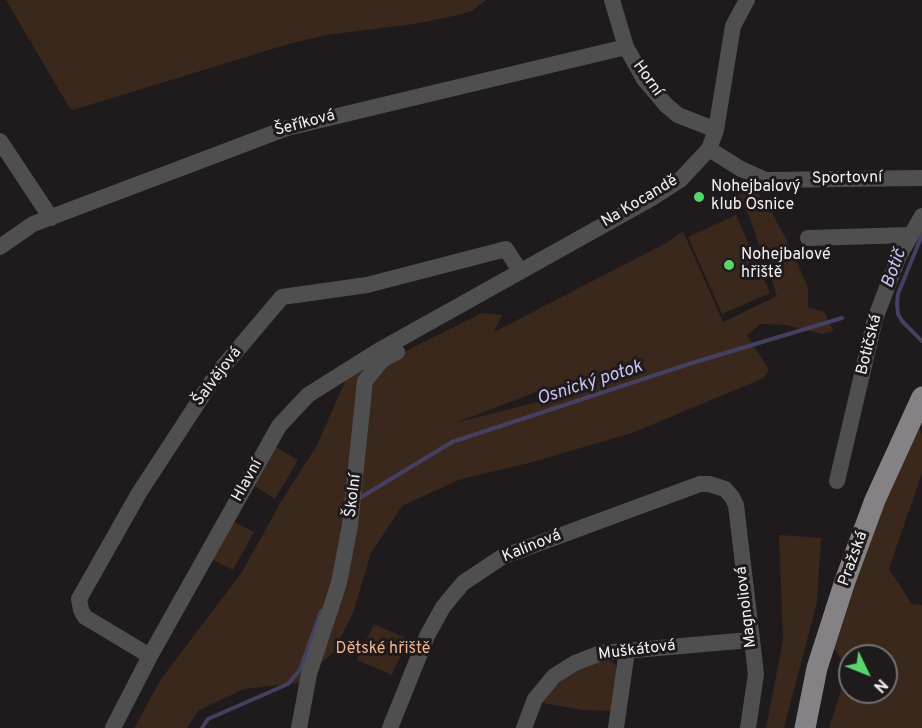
<!DOCTYPE html>
<html>
<head>
<meta charset="utf-8">
<style>
	body { margin:0 }
	#map { position:relative; width:922px; height:728px; overflow:hidden; background:#1f1a1c; font-family:Overpass,sans-serif }
	canvas { display:block }
	.north { position:absolute; left:838px; top:644px; width:60px; height:60px; box-sizing:border-box; background:#1f1a1c; border:2px solid #747071; border-radius:50%; rotate:133deg; font-size:16px; font-weight:700; line-height:24px; text-align:center; color:#f3f0f1 }
	.north::after { content:''; display:block; margin:auto; width:21px; height:27px; background:#59d56f; clip-path:polygon(50% 0,100% 100%,50% 72%,0 100%) }
</style>
</head>
<body>
<div id="map">
<canvas width="922" height="728"></canvas>
<div class="north">N</div>
</div>
<script>
const ctx = document.querySelector('canvas').getContext('2d');
ctx.lineJoin = 'round';
function fill(path, color) { ctx.fillStyle = color; ctx.fill(path, 'evenodd'); }
const shape = rows => new Path2D(rows.map(r => 'M' + r).join(''));
function trace(path, color, width, dash) { ctx.strokeStyle = color; ctx.lineWidth = width; ctx.lineCap = dash ? 'butt' : 'round'; ctx.setLineDash(dash || []); ctx.stroke(path); }
function label(font, color, halo, rows, align = 'center') {
  ctx.font = font + ' Overpass,sans-serif'; ctx.lineWidth = 6; ctx.setLineDash([]); ctx.textBaseline = 'middle'; ctx.strokeStyle = halo; ctx.fillStyle = color; for (const [text, x, y, turn = 0] of rows) {
    ctx.save(); ctx.translate(x, y); ctx.rotate((+turn || 0) * Math.PI / 180); ctx.textAlign = isNaN(turn) ? turn : align; if (halo) ctx.strokeText(text, 0, 0); ctx.fillText(text, 0, 0); ctx.restore();
  }
}
const green = shape([
	[6,0,486,0,472,11,458,15,414,24,326,35,285,45,73,110,69,107],
	[751,186,767,203,793,252,808,288,808,307,824,312,834,331,823,334,786,325,761,324,747,335,769,370,764,378,632,433,529,463,461,479,402,506,371,553,353,613,333,653,298,683,244,689,199,710,187,728,134,728,161,679,242,572,279,505,317,445,347,377,400,354,482,313,502,315,494,332,668,242,683,231,723,322,777,296,749,216,738,196],
	[555,388,576,392,455,423,536,392],
	[736,215,770,293,722,314,688,237],
	[917,423,922,434,922,473,889,569,912,604,922,605,922,728,829,728,848,669,831,644,863,548],
	[850,656,886,656,886,692,850,692],
	[274,446,298,460,275,499,253,485],
	[232,521,254,532,233,570,213,560],
	[779,535,821,538,817,602,784,728,766,728,783,640],
	[374,624,408,639,392,675,357,660],
	[607,659,615,664,618,673,612,711,582,710,542,703,552,687,571,672]
]);
const stream = shape([
	[922,235,898,294,897,304,898,314,902,321,922,341],
	[358,499,452,442,692,363,842,318],
	[202,728,208,719,288,684,300,670,321,611]
]);
const minor = shape([
	[612,0,626,47,644,79,666,105,678,115,716,130],
	[0,141,51,218],
	[709,149,741,169,766,180,922,178],
	[808,238,910,235],
	[0,247,33,224,287,128,626,47],
	[837,481,875,319,899,256,922,216],
	[150,656,85,617,81,610,79,599,139,493,216,375,282,297,367,285,506,249,520,271],
	[113,728,150,656,279,426,308,395,378,351,652,198,680,180,709,149,716,130,733,26,747,0],
	[299,728,309,674,339,583,350,525,365,381,382,360,397,352],
	[390,728,427,636,443,607,463,583,502,557,700,484,709,484,725,489,732,497,736,505,756,674,748,728],
	[524,728,535,699,554,676,575,663,601,653,750,640],
	[616,728,627,651]
]);
const major = shape([
	[805,728,817,668,845,581,875,500,922,397]
]);
const markers = [
	[699,197,6,"#59d56f"],
	[729,265,6,"#59d56f"]
];
const streetNames = [
	["Horní",647,79,54],
	["Šeříková",305,124,-15],
	["Sportovní",847,179,-1],
	["Na Kocandě",640,202,-31],
	["Botičská",870,345,-76],
	["Šalvějová",218,377,-53],
	["Hlavní",248,481,-61],
	["Školní",354,496,-83],
	["Kalinová",532,547,-22],
	["Pražská",854,559,-70],
	["Magnoliová",747,607,-97],
	["Muškátová",637,651,-7]
];
const poiNames = [
	["Nohejbalový",711,188],
	["klub Osnice",711,206],
	["Nohejbalové",741,256],
	["hřiště",741,274]
];
const parkNames = [
	["Dětské hřiště",383,650]
];
const waterNames = [
	["Botič",895,269,-70],
	["Osnický potok",590,384,-18]
];
fill(green, '#3a281c');
trace(stream, '#444061', 4);
trace(minor, '#504f50', 16);
trace(major, '#858285', 21);
for (const [x, y, r, color] of markers) { const dot = new Path2D(); dot.arc(x, y, r, 0, 2 * Math.PI); ctx.fillStyle = color; ctx.fill(dot); trace(dot, '#1f1a1c', 2); }
label('16px', '#f3f0f1', '#1f1a1c', streetNames);
label('16px', '#f3f0f1', '#1f1a1c', poiNames, 'left');
label('16px', '#f1b68f', '#1f1a1c', parkNames);
label('italic 18px', '#c9c3f5', '#1f1a1c', waterNames);
</script>
</body>
</html>
